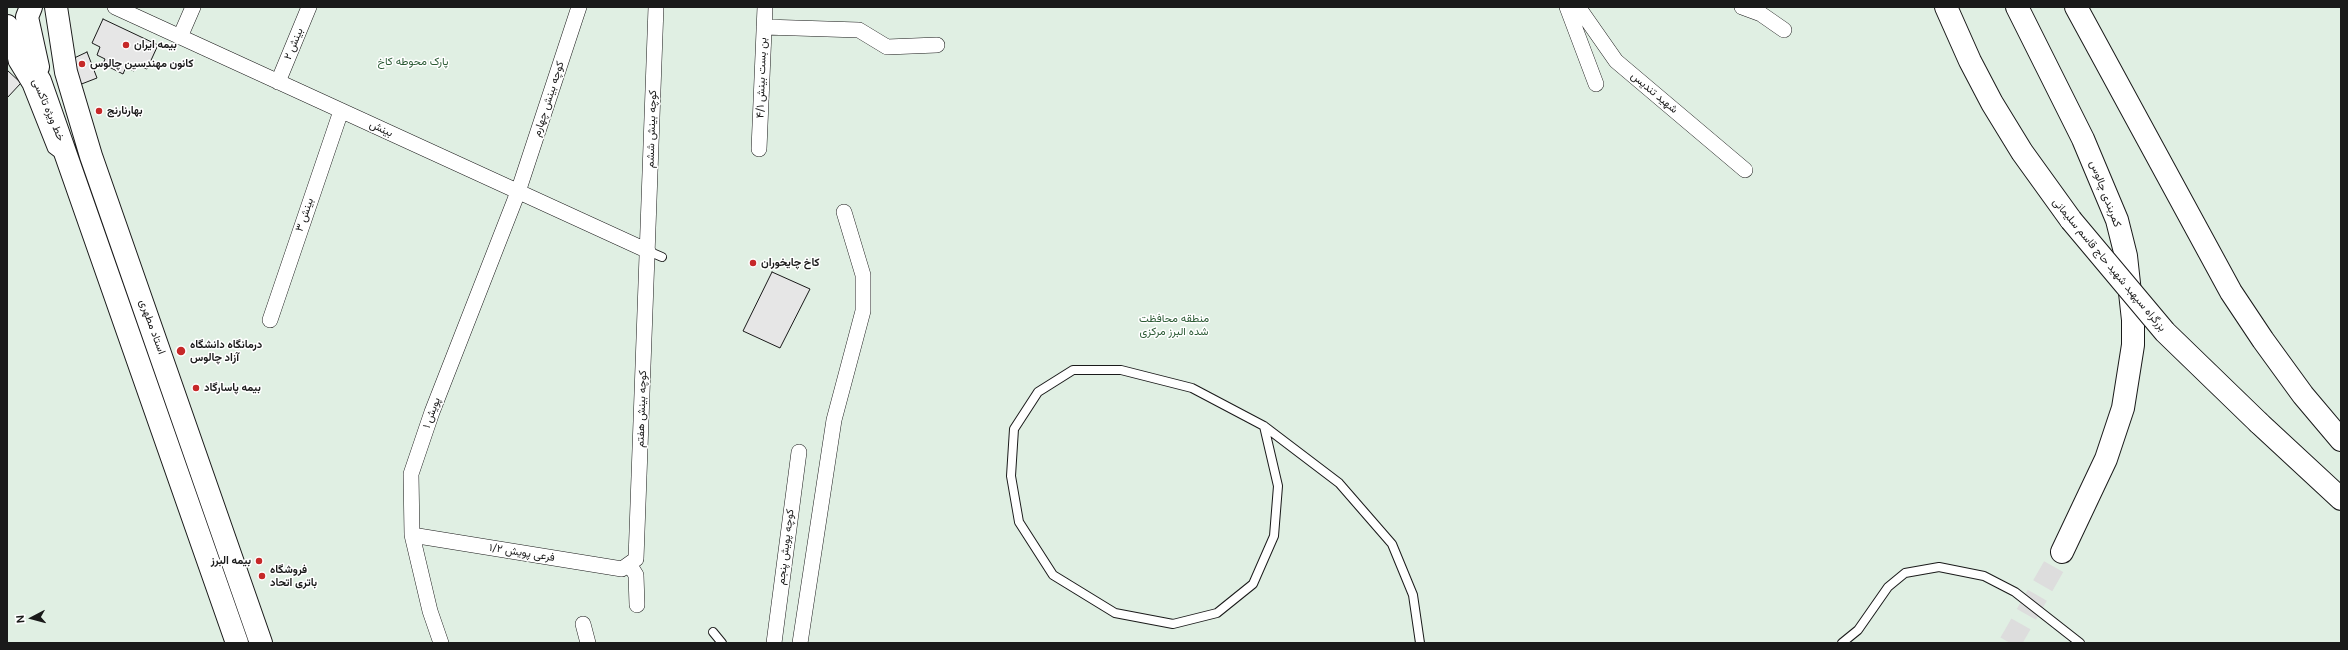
<!DOCTYPE html>
<html>
<head>
<meta charset="utf-8">
<style>
	body { margin:0 }
	#map { position:relative; width:2348px; height:650px; overflow:hidden; background:#fff; font-family:"DM Sans",sans-serif }
	canvas { display:block }
	.frame { position:absolute; inset:0; border:8px solid #1a1a1a; pointer-events:none }
	.north { position:absolute; left:12px; top:598px; width:40px; height:40px; -webkit-text-stroke:3px #fff; paint-order:stroke; rotate:264deg; font-size:11px; font-weight:700; line-height:16px; text-align:center; color:#1a1a1a }
	.north::after { content:''; display:block; margin:auto; width:14px; height:18px; background:#1a1a1a; clip-path:polygon(50% 0,100% 100%,50% 72%,0 100%) }
</style>
</head>
<body>
<div id="map">
<canvas width="2348" height="650"></canvas>
<div class="frame"></div>
<div class="north">N</div>
</div>
<script>
const ctx = document.querySelector('canvas').getContext('2d');
ctx.lineJoin = 'round';
function fill(path, color) { ctx.fillStyle = color; ctx.fill(path, 'evenodd'); }
const shape = rows => new Path2D(rows.map(r => 'M' + r).join(''));
function trace(path, color, width, dash) { ctx.strokeStyle = color; ctx.lineWidth = width; ctx.lineCap = dash ? 'butt' : 'round'; ctx.setLineDash(dash || []); ctx.stroke(path); }
function label(font, color, halo, rows, align = 'center') {
  ctx.font = font + ' "DM Sans",Vazirmatn,sans-serif'; ctx.lineWidth = 3; ctx.setLineDash([]); ctx.textBaseline = 'middle'; ctx.strokeStyle = halo; ctx.fillStyle = color; for (const [text, x, y, turn = 0] of rows) {
    ctx.save(); ctx.translate(x, y); ctx.rotate((+turn || 0) * Math.PI / 180); ctx.textAlign = isNaN(turn) ? turn : align; if (halo) ctx.strokeText(text, 0, 0); ctx.fillText(text, 0, 0); ctx.restore();
  }
}
const green = shape([
	[7,7,2341,7,2341,643,7,643,7,7]
]);
const building = shape([
	[103,19,158,45,147,69,137,65,134,71,126,67,123,74,103,64,105,59,97,55,100,47,92,43,103,19],
	[87,52,97,78,79,85,70,60,87,52],
	[7,70,21,83,7,98,7,70],
	[772,272,810,289,780,348,743,331,772,272]
]);
const highwayTunnel = shape([
	[2010,643,2062,552]
]);
const lane = shape([
	[9,45,13,63,27,86,52,149,56,152],
	[648,251,662,257],
	[1264,426,1278,486,1274,536,1253,584,1217,613,1173,624,1115,613,1053,575,1019,522,1011,476,1014,429,1038,392,1073,370,1121,370,1192,388,1264,426,1339,483,1392,544,1413,595,1420,643],
	[713,632,722,643],
	[1842,643,1858,630,1888,587,1905,573,1939,567,1984,576,2015,592,2080,643]
]);
const street = shape([
	[115,7,648,251],
	[1567,7,1596,84],
	[1575,7,1581,11,1616,61,1745,170],
	[1742,7,1761,14,1784,30],
	[764,27,859,30,887,47,937,45],
	[180,37,193,7],
	[278,82,309,7],
	[759,149,765,7],
	[270,320,341,111],
	[412,535,622,569,636,559,656,7],
	[629,564,636,575,637,605],
	[583,624,588,643],
	[441,643,430,611,412,535,411,474,432,412,518,192,579,7],
	[774,643,799,452],
	[800,643,834,420,863,311,863,275,844,212]
]);
const primary = shape([
	[31,7,27,17,38,67],
	[56,7,66,72,91,156,261,643],
	[7,26,40,81,237,643]
]);
const highway = shape([
	[1946,7,1970,61,1992,103,2022,152,2071,220],
	[2017,7,2083,139,2117,220,2126,256,2133,320,2133,345,2123,408,2106,459,2062,552],
	[2076,7,2231,292,2263,340,2303,395,2341,440],
	[2259,423,2341,499]
]);
const highwayBridge = shape([
	[2071,220,2165,332,2259,423]
]);
const markers = [
	[126,45,4,"#c62828"],
	[82,64,4,"#c62828"],
	[99,111,4,"#c62828"],
	[753,263,4,"#c62828"],
	[181,351,5,"#c62828"],
	[196,388,4,"#c62828"],
	[259,561,4,"#c62828"],
	[262,576,4,"#c62828"]
];
const streetNames = [
	["بینش ۲",294,44,-67],
	["بن بست بینش ۴/۱",762,78,-88],
	["شهید تندیس",1654,93,40],
	["کوچه بینش چهارم",549,99,-72],
	["خط ویژه تاکسی",48,110,67],
	["بینش",381,129,25],
	["کوچه بینش ششم",652,129,-88],
	["کمربندی چالوس",2105,194,69],
	["بینش ۳",305,215,-71],
	["بزرگراه سپهبد شهید حاج قاسم سلیمانی",2109,265,50],
	["استاد مطهری",152,327,70],
	["کوچه بینش هفتم",642,409,-88],
	["پویش ۱",432,413,-70],
	["کوچه پویش پنجم",786,547,-83],
	["فرعی پویش ۱/۲",522,553,9]
];
const poiNames = [
	["بیمه ایران",134,45],
	["کانون مهندسین چالوس",90,64],
	["بهارنارنج",107,111],
	["کاخ چایخوران",761,263],
	["درمانگاه دانشگاه",190,345],
	["آزاد چالوس",190,358],
	["بیمه پاسارگاد",204,388],
	["بیمه البرز",251,561,"right"],
	["فروشگاه",270,570],
	["باتری اتحاد",270,583]
];
const parkNames = [
	["پارک محوطه کاخ",413,62],
	["منطقه محافظت",1174,319],
	["شده البرز مرکزی",1174,332]
];
fill(green, '#e0efe3');
trace(green, '#6a6a6a', 1);
fill(building, '#e6e6e6');
trace(building, '#1a1a1a', 1);
trace(highwayTunnel, '#ddd', 22, [22, 11]);
trace(lane, '#1a1a1a', 10);
trace(street, '#1a1a1a', 16);
trace(primary, '#1a1a1a', 24);
trace(highway, '#1a1a1a', 24);
trace(lane, '#fff', 8);
trace(street, '#fff', 15);
trace(primary, '#fff', 22);
trace(highway, '#fff', 22);
trace(highwayBridge, '#1a1a1a', 24, []);
trace(highwayBridge, '#fff', 22);
for (const [x, y, r, color] of markers) { const dot = new Path2D(); dot.arc(x, y, r, 0, 2 * Math.PI); ctx.fillStyle = color; ctx.fill(dot); trace(dot, '#fff', 1.5); }
label('11px', '#1a1a1a', '#fff', streetNames);
label('bold 11px', '#1a1a1a', '#fff', poiNames, 'left');
label('11px', '#2b5a34', '#fff', parkNames);
</script>
</body>
</html>
